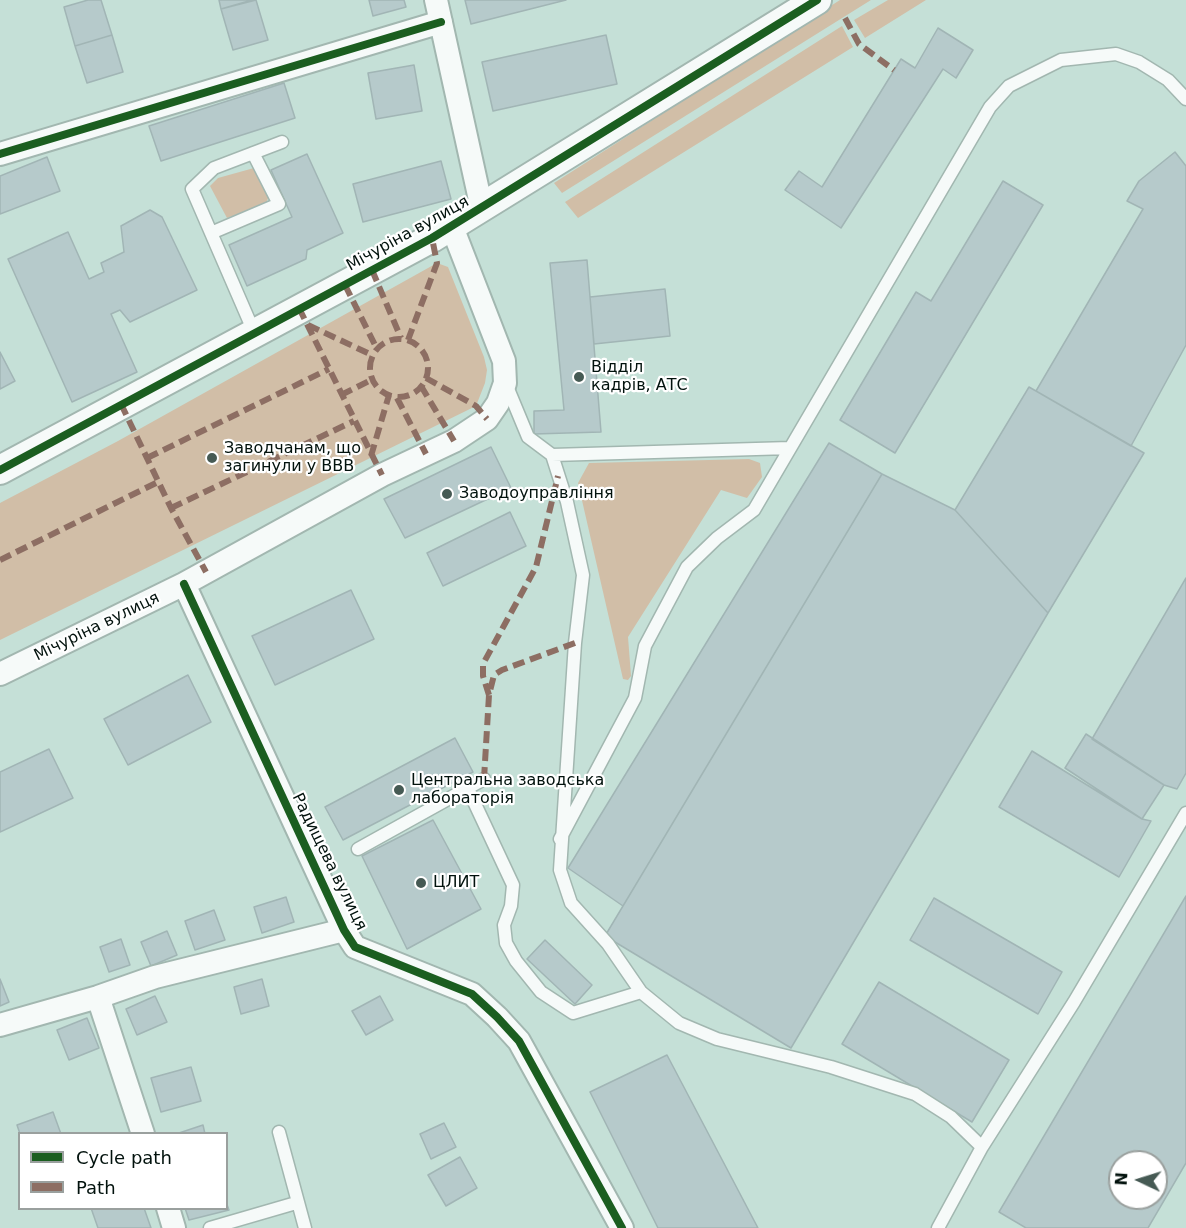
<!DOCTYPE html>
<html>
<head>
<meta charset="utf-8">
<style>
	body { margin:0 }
	#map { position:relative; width:1186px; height:1228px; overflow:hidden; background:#c5e0d7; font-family:"DejaVu Sans",sans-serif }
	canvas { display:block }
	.legend { position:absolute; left:18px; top:1132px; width:210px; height:78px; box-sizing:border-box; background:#fff; border:2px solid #9aa09e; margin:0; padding:8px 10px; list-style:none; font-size:18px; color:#02120d }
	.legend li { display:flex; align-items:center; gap:12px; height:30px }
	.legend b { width:30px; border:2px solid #9aa09e }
	.north { position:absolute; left:1108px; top:1150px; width:60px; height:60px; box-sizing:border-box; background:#fff; border:2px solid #9aa09e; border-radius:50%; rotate:274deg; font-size:16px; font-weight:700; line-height:24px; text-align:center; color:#02120d }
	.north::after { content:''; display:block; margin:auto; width:21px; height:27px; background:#465a54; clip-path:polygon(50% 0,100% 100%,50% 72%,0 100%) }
</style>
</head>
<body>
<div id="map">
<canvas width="1186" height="1228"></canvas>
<ul class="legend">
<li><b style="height:8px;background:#1b5e20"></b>Cycle path</li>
<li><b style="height:8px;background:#8d6e63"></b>Path</li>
</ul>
<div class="north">N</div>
</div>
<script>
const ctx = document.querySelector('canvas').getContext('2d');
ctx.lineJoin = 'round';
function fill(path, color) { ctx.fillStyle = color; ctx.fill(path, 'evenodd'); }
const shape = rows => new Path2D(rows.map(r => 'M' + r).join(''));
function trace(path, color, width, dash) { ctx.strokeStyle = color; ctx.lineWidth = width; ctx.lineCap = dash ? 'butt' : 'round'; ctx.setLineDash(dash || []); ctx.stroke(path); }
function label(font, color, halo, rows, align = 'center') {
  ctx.font = font + ' "DejaVu Sans",sans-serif'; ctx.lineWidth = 4.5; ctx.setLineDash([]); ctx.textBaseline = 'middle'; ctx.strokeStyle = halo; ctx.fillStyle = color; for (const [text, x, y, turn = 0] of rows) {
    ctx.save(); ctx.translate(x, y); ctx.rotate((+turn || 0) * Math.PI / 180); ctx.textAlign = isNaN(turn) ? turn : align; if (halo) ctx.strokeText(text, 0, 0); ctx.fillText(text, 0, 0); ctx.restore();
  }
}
const green = shape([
	[840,0,871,0,562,193,554,183],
	[888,0,926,0,865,38,854,20],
	[842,26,853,47,578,218,565,202],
	[254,168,269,196,266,203,227,218,210,186,218,178],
	[437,263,448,267,484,357,487,370,485,383,476,406,0,640,0,503,118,441],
	[749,459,760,463,762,477,747,498,721,490,628,637,631,676,628,680,623,679,578,483,589,463]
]);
const building = shape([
	[88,0,101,0,112,35,75,46,64,7,88,0],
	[219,0,252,0,221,9,219,0],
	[256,0,268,40,233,50,221,9,256,0],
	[369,0,404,0,406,7,373,16,369,0],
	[465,0,566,0,471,24,465,0],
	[938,28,973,50,956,78,943,69,841,228,785,190,799,171,822,187,901,59,915,68,938,28],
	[112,35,123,72,87,83,75,46,112,35],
	[606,35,617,84,493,111,482,62,606,35],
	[414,65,422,111,376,119,368,73,414,65],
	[284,83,295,118,161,161,149,126,284,83],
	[1175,152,1186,166,1186,345,1131,446,1036,391,1143,209,1127,201,1139,181,1175,152],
	[307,154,343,233,307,250,306,259,247,286,229,245,292,217,271,170,307,154],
	[47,157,60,191,0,214,0,176,47,157],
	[441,161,451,199,363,222,353,184,441,161],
	[1003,181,1043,205,895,453,840,420,916,292,931,301,1003,181],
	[150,210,162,217,197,290,130,322,120,310,111,314,137,372,72,402,8,259,68,232,89,279,104,272,101,263,124,252,121,226,150,210],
	[587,260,601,432,534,434,534,411,564,410,550,263,587,260],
	[665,289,670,336,594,344,590,297,665,289],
	[0,352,15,381,0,389,0,352],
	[1029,387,1144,453,1048,613,955,510,1029,387],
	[829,443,882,474,623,906,568,868,829,443],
	[491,447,511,488,405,538,384,499,491,447],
	[882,474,955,510,1048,613,791,1048,605,936,882,474],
	[510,512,526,546,443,586,427,553,510,512],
	[1186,578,1186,773,1177,789,1164,785,1092,739,1186,578],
	[351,590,374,639,275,685,252,636,351,590],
	[188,675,211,722,128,765,104,719,188,675],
	[1086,734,1164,785,1142,819,1065,768,1086,734],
	[455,738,473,772,343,840,325,807,455,738],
	[49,749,73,798,0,832,0,772,49,749],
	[1032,751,1142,819,1151,821,1119,877,999,807,1032,751],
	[433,820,481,909,407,949,362,856,433,820],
	[1186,896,1186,1163,1148,1228,1026,1228,999,1212,1186,896],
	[1120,1162,1156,1162,1156,1198,1120,1198,1120,1162],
	[286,897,294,922,262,933,254,907,286,897],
	[934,898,1062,972,1038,1014,910,940,934,898],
	[214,910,225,940,195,950,185,921,214,910],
	[167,931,177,955,151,966,141,942,167,931],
	[121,939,130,965,109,972,100,947,121,939],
	[545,940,592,985,575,1004,527,959,545,940],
	[0,979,9,1002,0,1006,0,979],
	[262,979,269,1006,241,1014,234,987,262,979],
	[879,982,1009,1060,972,1122,842,1044,879,982],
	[155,996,167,1022,137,1035,126,1009,155,996],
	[380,996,393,1020,366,1035,352,1011,380,996],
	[87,1018,99,1048,69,1060,57,1030,87,1018],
	[667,1055,758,1228,658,1228,590,1092,667,1055],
	[191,1067,201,1101,161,1112,151,1078,191,1067],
	[53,1112,61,1134,20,1134,17,1125,53,1112],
	[444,1123,456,1147,431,1159,420,1134,444,1123],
	[203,1125,205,1134,176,1134,203,1125],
	[460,1157,477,1188,446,1206,428,1175,460,1157],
	[226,1202,229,1210,189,1220,185,1208,226,1208,226,1202],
	[91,1208,144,1208,151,1228,98,1228,91,1208]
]);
const service = shape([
	[211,233,279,204,253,153],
	[254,332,192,189,214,168,282,142],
	[552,455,790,448],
	[468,789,513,885,511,906,504,925,506,943,516,961,541,992,573,1013,641,992,608,944,571,903,560,870,575,643,583,575,567,502,552,455,528,437,506,384],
	[560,839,635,698,645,646,687,567,717,538,754,510,990,107,1009,86,1061,60,1116,54,1139,62,1168,80,1186,99],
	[358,849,484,779],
	[641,992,679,1023,717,1039,831,1067,915,1094,951,1117,982,1147],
	[279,1132,305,1228],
	[210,1228,296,1203],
	[938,1228,982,1147,1074,1002,1186,813]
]);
const minor = shape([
	[436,0,482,209],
	[0,154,441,22],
	[184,584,344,930,355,947,472,994,497,1017,519,1041,622,1228],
	[0,674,184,584,382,475,454,441,487,419,498,403,505,383,504,361,452,227],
	[98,997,143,1134],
	[0,1025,98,997,155,977,344,930],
	[168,1208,174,1228]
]);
const tertiary = shape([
	[0,470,432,238,817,0]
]);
const quiet = shape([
	[845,18,859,44,894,70],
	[372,270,401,338],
	[345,285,377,349],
	[299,308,382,475],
	[308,325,372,355],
	'370 368a29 29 0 1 1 58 0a29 29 0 1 1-58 0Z',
	[408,340,437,263,432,238],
	[426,378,476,406,487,419],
	[421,386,454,441],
	[341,395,371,380],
	[397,398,426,454],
	[121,404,171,508,206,572],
	[371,456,389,395],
	[147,458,329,369],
	[171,508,354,421],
	[0,560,158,482],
	[489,695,483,676,483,664,536,567,558,476],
	[484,779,489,695,494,675,502,670,575,643]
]);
const cycleway = shape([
	[0,154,441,22],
	[0,470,432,238,817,0],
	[184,584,344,930,355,947,472,994,497,1017,519,1041,622,1228]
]);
const markers = [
	[579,377,6,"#465a54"],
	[212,458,6,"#465a54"],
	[447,494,6,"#465a54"],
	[399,790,6,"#465a54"],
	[421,883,6,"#465a54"]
];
const streetNames = [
	["Мічуріна вулиця",408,234,-29],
	["Мічуріна вулиця",97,627,-26],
	["Радищева вулиця",329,862,64]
];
const poiNames = [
	["Відділ",591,368],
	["кадрів, АТС",591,386],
	["Заводчанам, що",224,449],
	["загинули у ВВВ",224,467],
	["Заводоуправління",459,494],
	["Центральна заводська",411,781],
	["лабораторія",411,799],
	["ЦЛИТ",433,883]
];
fill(green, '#d1bea7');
fill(building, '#b6cacb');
trace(building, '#a1b5b5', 1.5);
trace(service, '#a2b7b0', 15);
trace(minor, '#a2b7b0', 26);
trace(tertiary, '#a2b7b0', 32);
trace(service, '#f6faf9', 12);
trace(minor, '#f6faf9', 22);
trace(tertiary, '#f6faf9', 28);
trace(quiet, '#8d6e63', 6, [12, 6]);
trace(cycleway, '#1b5e20', 8);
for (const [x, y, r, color] of markers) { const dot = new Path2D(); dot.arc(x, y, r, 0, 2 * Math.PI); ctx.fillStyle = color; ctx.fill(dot); trace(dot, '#fff', 2); }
label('16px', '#02120d', '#fff', streetNames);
label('16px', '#02120d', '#fff', poiNames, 'left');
</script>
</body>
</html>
